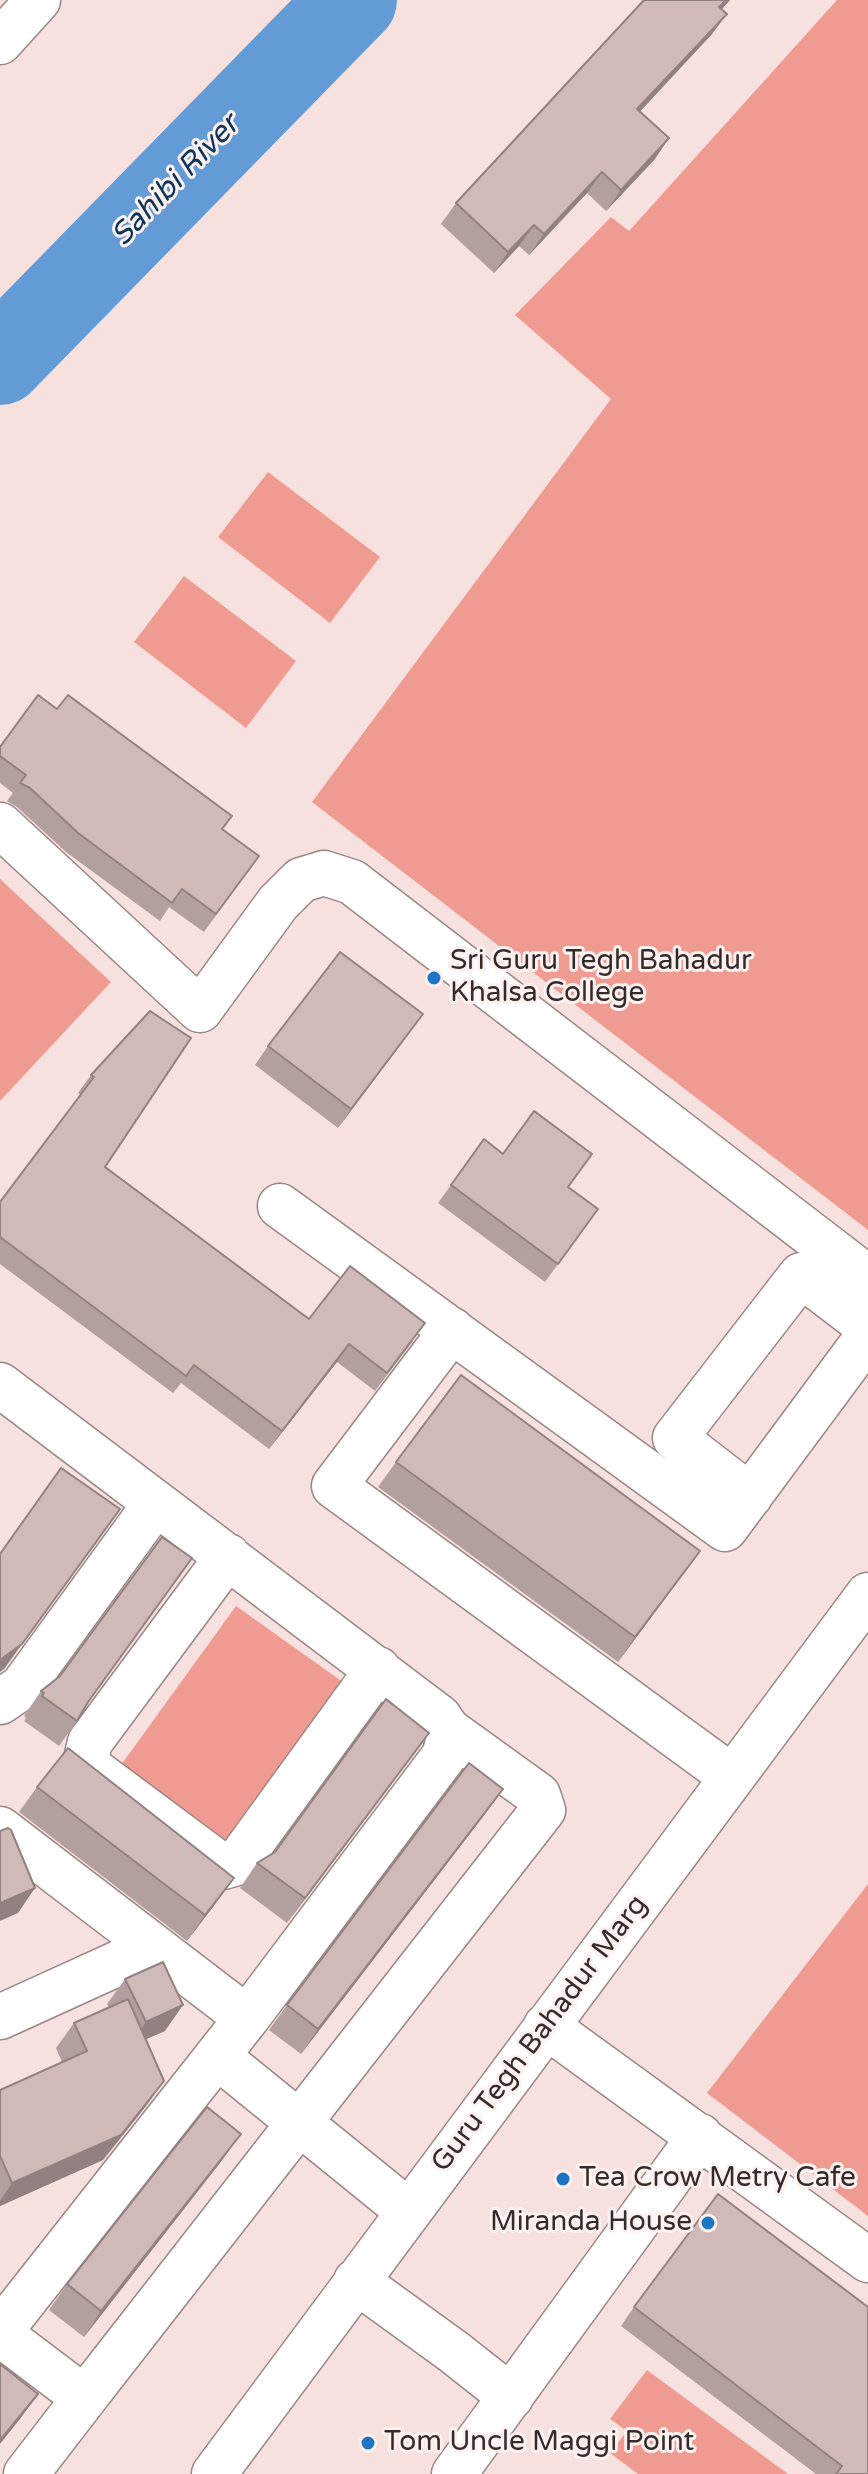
<!DOCTYPE html>
<html>
<head>
<meta charset="utf-8">
<style>
	body { margin:0 }
	canvas { display:block; background:#f7e1df }
</style>
</head>
<body>
<canvas width="868" height="2474"></canvas>
<script>
const ctx = document.querySelector('canvas').getContext('2d');
ctx.lineJoin = 'round';
function fill(path, color) { ctx.fillStyle = color; ctx.fill(path, 'evenodd'); }
const shape = rows => new Path2D(rows.map(r => 'M' + r).join(''));
function trace(path, color, width, dash) { ctx.strokeStyle = color; ctx.lineWidth = width; ctx.lineCap = dash ? 'butt' : 'round'; ctx.setLineDash(dash || []); ctx.stroke(path); }
function label(font, color, halo, rows, align = 'center') {
  ctx.font = font + ' "Varela Round",sans-serif'; ctx.lineWidth = 6; ctx.setLineDash([]); ctx.textBaseline = 'middle'; ctx.strokeStyle = halo; ctx.fillStyle = color; for (const [text, x, y, turn = 0] of rows) {
    ctx.save(); ctx.translate(x, y); ctx.rotate((+turn || 0) * Math.PI / 180); ctx.textAlign = isNaN(turn) ? turn : align; if (halo) ctx.strokeText(text, 0, 0); ctx.fillText(text, 0, 0); ctx.restore();
  }
}
const green = shape([
	[837,0,868,0,868,1230,312,802,611,399,515,315,611,217,629,231],
	[268,472,380,557,330,623,218,537],
	[184,576,296,661,246,728,134,642],
	[0,879,111,982,0,1101],
	[236,1606,347,1685,231,1844,121,1765],
	[868,1884,868,2216,707,2093],
	[647,2370,788,2474,638,2474,610,2453,627,2431,610,2419]
]);
const river = shape([
	[0,361,353,0]
]);
const minor = shape([
	[0,42,38,0],
	[0,825,200,1010,278,903,301,880,324,873,352,882,868,1278],
	[280,1206,725,1529,868,1336],
	[452,1330,334,1486,732,1777],
	[0,1385,439,1717,448,1730,448,1742,444,1756,247,2018,13,2315,0,2322],
	[750,1496,675,1438,801,1275,868,1326],
	[228,1556,90,1742,87,1755,89,1767,101,1776,223,1867,237,1863,378,1669],
	[0,1702,22,1687,156,1503],
	[0,1829,247,2018],
	[0,2017,154,1947],
	[546,2026,868,2260],
	[217,2056,408,2211],
	[356,2281,454,2352,511,2397],
	[0,2334,74,2390,90,2391,543,1810,538,1795,448,1730],
	[26,2474,90,2391],
	[214,2474,868,1595],
	[454,2474,700,2136]
]);
const wall = shape([
	[644,0,730,0,722,9,712,34,640,111,655,159,606,211,587,193,529,255,519,246,494,273,441,224,456,203],
	[0,747,223,830,259,856,204,932,169,907,160,921,66,852,17,807,7,801,13,793,0,783],
	[150,1011,105,1167,309,1319,413,1341,375,1391,337,1362,269,1449,181,1383,173,1393,0,1264,0,1202,81,1095,78,1093,91,1075],
	[410,1032,338,1128,255,1065,268,1046],
	[484,1139,503,1154,568,1187,598,1209,545,1282,438,1203],
	[396,1462,700,1551,618,1662,378,1487],
	[41,1691,85,1706,77,1721,59,1746,24,1721,26,1718,24,1716],
	[429,1733,287,1923,240,1888,257,1863,275,1852],
	[37,1787,216,1903,187,1941,19,1812],
	[503,1789,485,1814,301,2054,269,2030,287,2005],
	[125,1979,165,2031,146,2039,146,2106,103,2160,0,2206,0,2090,62,2062,56,2048,74,2023,109,2007,107,2004],
	[223,2159,84,2337,49,2310,67,2284],
	[634,2307,868,2474,816,2474,621,2326]
]);
const shadedWall = shape([
	[726,0,730,0,705,28,719,7],
	[727,14,712,34,623,130,637,109],
	[669,138,655,159,606,211,621,190],
	[602,172,587,193,529,255,544,234],
	[534,225,519,246,494,273,508,252],
	[423,1014,410,1032,338,1128,351,1109],
	[349,1344,337,1362,269,1449,282,1431],
	[102,1534,4,1669,0,1672,0,1660],
	[700,1551,682,1576,618,1662,635,1637],
	[429,1733,411,1758,287,1923,305,1898],
	[503,1789,485,1814,301,2054,318,2029],
	[234,1878,216,1903,187,1941,205,1915],
	[35,1888,18,1913,0,1921,0,1903],
	[183,2005,165,2031,128,2047,146,2022],
	[164,2081,146,2106,103,2160,0,2206,0,2201,12,2183],
	[241,2134,223,2159,84,2337,101,2311],
	[38,2394,20,2419,0,2444,0,2440]
]);
const building = shape([
	[644,0,726,0,719,7,727,14,637,109,669,138,621,190,602,172,544,234,534,225,508,252,456,203,644,0],
	[38,695,57,709,68,695,232,816,222,829,259,856,216,914,182,889,172,903,78,833,30,788,20,783,26,775,0,756,0,747,38,695],
	[340,952,423,1014,351,1109,268,1046,340,952],
	[150,1011,191,1038,105,1167,309,1319,350,1266,425,1323,387,1373,349,1344,282,1431,194,1365,186,1376,0,1237,0,1202,94,1077,91,1075,150,1011],
	[534,1111,592,1154,568,1187,598,1209,558,1264,451,1185,484,1139,503,1154,534,1111],
	[461,1375,700,1551,635,1637,396,1462,461,1375],
	[61,1468,120,1509,22,1644,0,1660,0,1554,61,1468],
	[162,1537,192,1558,88,1702,77,1721,42,1696,44,1693,41,1691,60,1676,162,1537],
	[386,1699,429,1733,305,1898,257,1863,275,1852,386,1699],
	[68,1748,234,1878,205,1915,37,1787,68,1748],
	[469,1763,503,1789,318,2029,287,2005,469,1763],
	[8,1828,11,1830,35,1888,0,1903,0,1831,8,1828],
	[163,1962,183,2005,146,2022,125,1979,163,1962],
	[128,1999,164,2081,121,2135,12,2183,0,2156,0,2090,87,2051,74,2023,128,1999],
	[207,2107,241,2134,101,2311,67,2284,207,2107],
	[718,2194,868,2307,868,2474,836,2474,842,2466,634,2307,718,2194],
	[0,2364,38,2394,0,2440,0,2364]
]);
const markers = [
	[434,978,8,"#1e75c3"],
	[563,2179,8,"#1e75c3"],
	[708,2223,8,"#1e75c3"],
	[368,2443,8,"#1e75c3"]
];
const poiNames = [
	["Sri Guru Tegh Bahadur",450,962],
	["Khalsa College",450,994],
	["Tea Crow Metry Cafe",579,2179],
	["Miranda House",692,2223,"right"],
	["Tom Uncle Maggi Point",384,2443]
];
const streetNames = [
	["Guru Tegh Bahadur Marg",540,2034,-53]
];
const waterNames = [
	["Sahibi River",176,181,-46]
];
fill(green, '#f09b92');
trace(river, '#629bd6', 88);
trace(minor, '#9a8684', 47);
trace(minor, '#fff', 44);
fill(wall, '#b2a09e');
fill(shadedWall, '#918281');
fill(building, '#cfbab8');
trace(building, '#918281', 2);
for (const [x, y, r, color] of markers) { const dot = new Path2D(); dot.arc(x, y, r, 0, 2 * Math.PI); ctx.fillStyle = color; ctx.fill(dot); trace(dot, '#fef1ef', 3); }
label('28px', '#342c2b', '#fef1ef', poiNames, 'left');
label('28px', '#342c2b', '#fef1ef', streetNames);
label('italic 30px', '#0a355c', '#fef1ef', waterNames);
</script>
</body>
</html>
